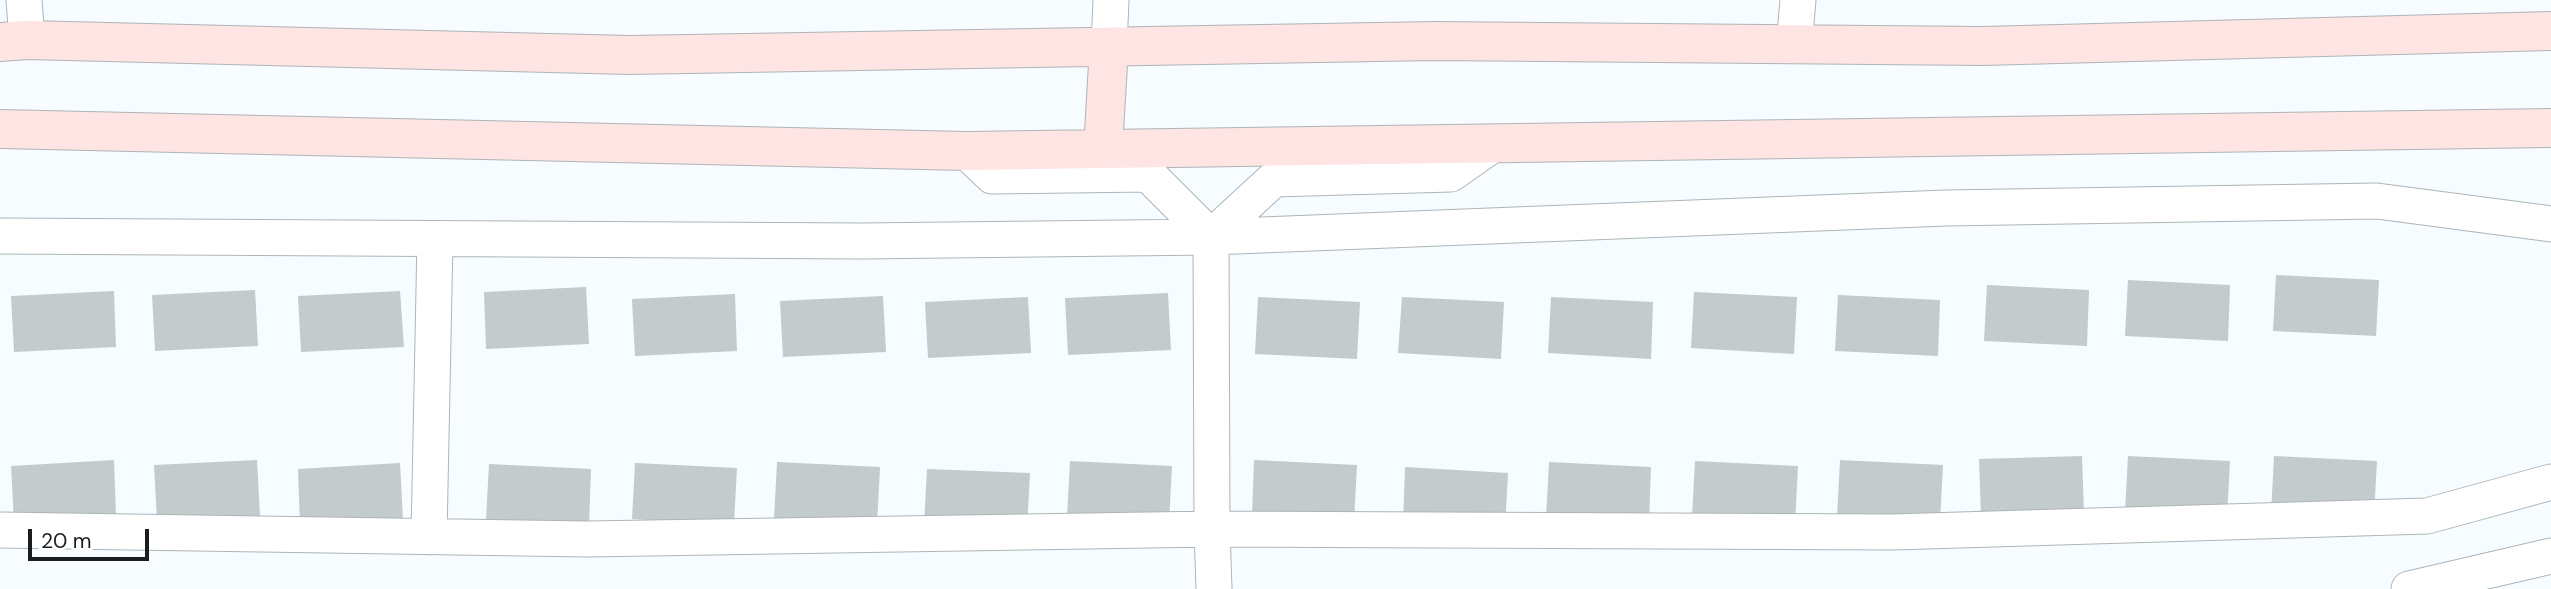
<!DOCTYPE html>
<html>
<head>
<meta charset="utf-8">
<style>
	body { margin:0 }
	#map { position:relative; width:2551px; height:589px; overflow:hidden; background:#f6fcff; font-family:"DM Sans",sans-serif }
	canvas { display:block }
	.scale { position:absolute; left:28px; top:529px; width:121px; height:32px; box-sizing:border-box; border:4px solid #1a1c1e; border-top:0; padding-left:9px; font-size:21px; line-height:24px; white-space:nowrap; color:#1a1c1e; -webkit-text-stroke:5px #fff; paint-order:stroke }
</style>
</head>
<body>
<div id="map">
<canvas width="2551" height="589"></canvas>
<div class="scale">20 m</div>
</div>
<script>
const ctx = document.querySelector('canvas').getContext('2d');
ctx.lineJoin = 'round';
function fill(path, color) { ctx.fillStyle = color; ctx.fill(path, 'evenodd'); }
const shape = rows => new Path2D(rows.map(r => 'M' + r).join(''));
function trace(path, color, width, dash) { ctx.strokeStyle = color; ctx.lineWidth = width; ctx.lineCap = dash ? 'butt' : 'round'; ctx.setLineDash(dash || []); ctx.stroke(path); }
const building = shape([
	[2276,275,2379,280,2376,336,2273,331],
	[2128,280,2230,285,2228,341,2125,336],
	[1987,285,2089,290,2087,346,1984,341],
	[586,287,589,344,486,349,484,292],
	[255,290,258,346,155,351,152,295],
	[114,291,116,347,14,352,11,296],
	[400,291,404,347,301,352,298,296],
	[1694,292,1797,297,1794,354,1691,348],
	[1168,293,1171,350,1068,355,1065,298],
	[735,294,737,351,635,356,632,299],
	[1838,295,1940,300,1938,356,1835,351],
	[883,296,886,352,783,357,780,301],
	[1028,297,1031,353,928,358,925,302],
	[1258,297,1360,302,1357,359,1255,354],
	[1402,297,1504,302,1501,359,1398,353],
	[1551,297,1653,302,1651,359,1548,353],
	[2082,456,2084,512,1981,515,1979,459],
	[2128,456,2230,461,2227,517,2125,513],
	[2274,456,2377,461,2374,517,2271,513],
	[114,460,116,517,14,522,11,466],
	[257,460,260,516,157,521,154,465],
	[1254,460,1357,465,1354,522,1252,516],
	[1840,460,1943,465,1940,521,1837,516],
	[1070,461,1172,466,1169,523,1067,517],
	[1695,461,1798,466,1795,523,1692,517],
	[777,462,880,467,877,524,774,519],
	[1549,462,1651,467,1649,523,1546,518],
	[400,463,403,520,300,525,298,469],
	[635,463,737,468,734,524,632,519],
	[489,464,591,469,589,526,486,520],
	[1405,467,1508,473,1505,529,1403,524],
	[927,469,1030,473,1027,530,924,525]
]);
const street = shape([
	[24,0,27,40],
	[1794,45,1798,0],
	[1109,47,1111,0],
	[966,151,992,176,1148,174,1211,237,1212,529,1214,589],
	[0,236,862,241,1211,237,1946,208,2377,201,2551,224],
	[1211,237,1274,179,1451,174,1495,143],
	[0,530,587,539,1212,529,1893,532,2427,516,2551,482],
	[429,537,435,239],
	[2409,589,2551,556]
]);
const secondary = shape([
	[0,42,27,40,630,55,1435,41,1983,46,2551,31],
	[0,129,966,151,2551,128],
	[1103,149,1109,47]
]);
fill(building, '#c3cbcd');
trace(street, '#adb5b8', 37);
trace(secondary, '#adb5b8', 40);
trace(street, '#fff', 35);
trace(secondary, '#fee4e2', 38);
</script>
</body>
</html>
